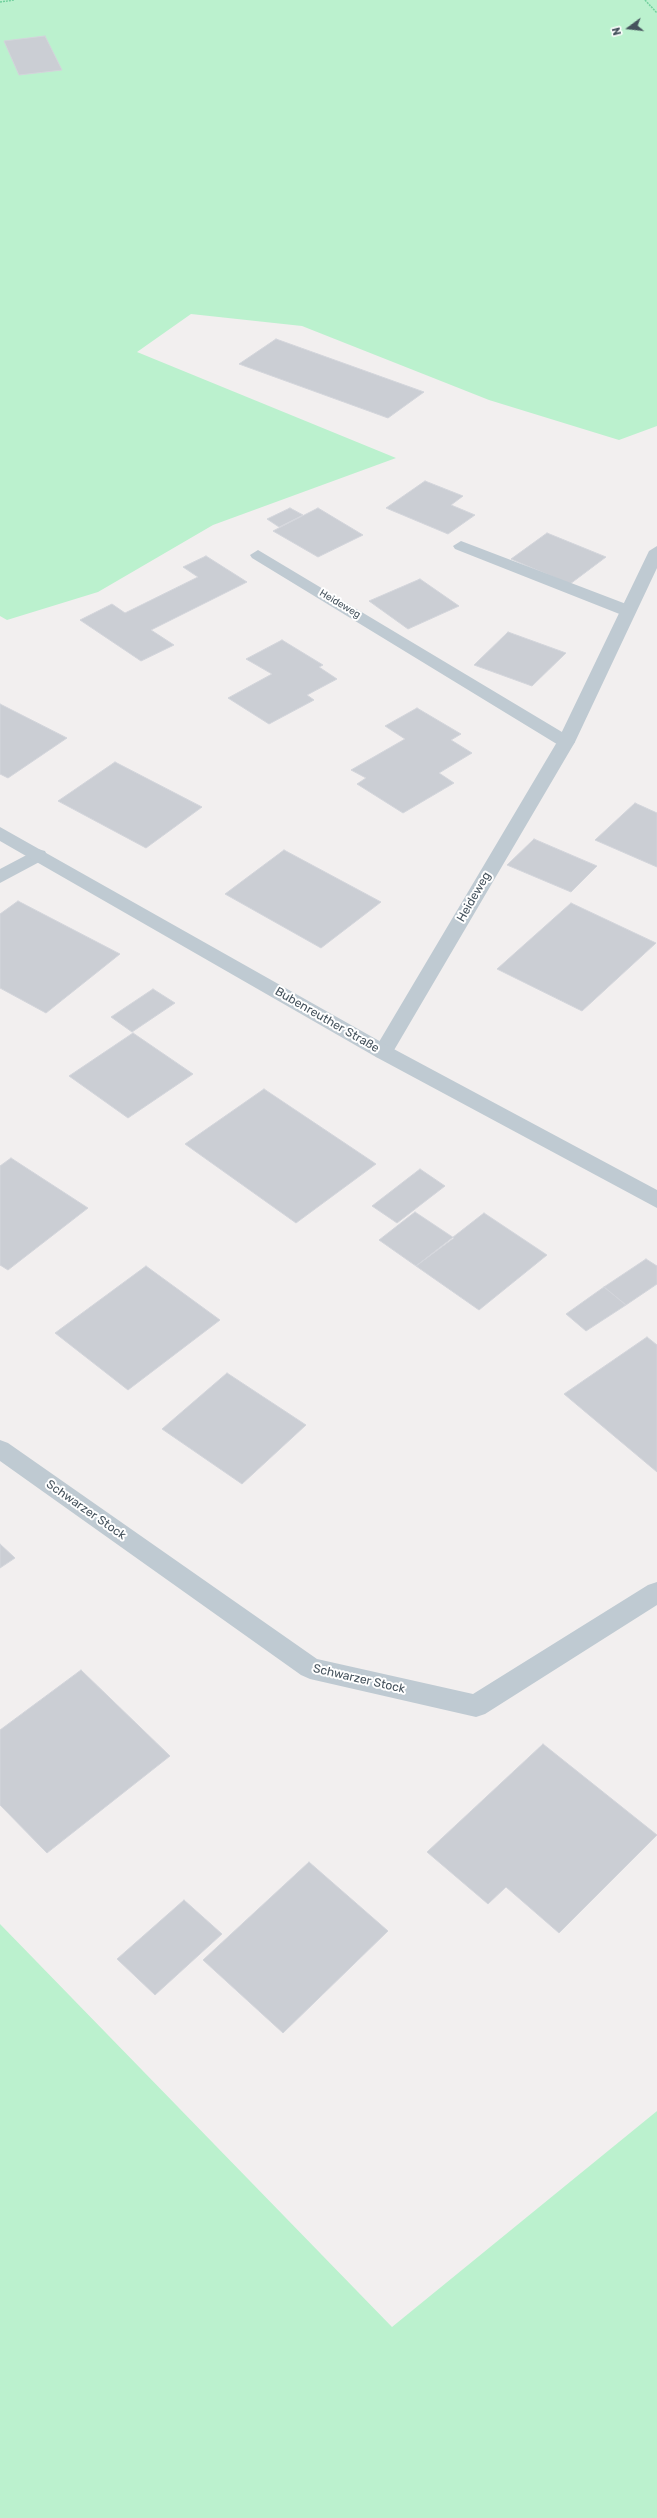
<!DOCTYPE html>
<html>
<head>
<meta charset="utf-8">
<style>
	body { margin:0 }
	#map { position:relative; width:657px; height:2518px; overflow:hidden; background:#f2efef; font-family:Rubik,sans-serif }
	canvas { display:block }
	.north { position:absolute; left:609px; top:8px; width:40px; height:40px; -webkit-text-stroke:3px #fff; paint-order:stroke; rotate:255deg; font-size:11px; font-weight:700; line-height:16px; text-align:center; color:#46535d }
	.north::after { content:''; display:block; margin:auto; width:14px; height:18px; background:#46535d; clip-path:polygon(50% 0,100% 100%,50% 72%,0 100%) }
</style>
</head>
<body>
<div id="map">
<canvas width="657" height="2518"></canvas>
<div class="north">N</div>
</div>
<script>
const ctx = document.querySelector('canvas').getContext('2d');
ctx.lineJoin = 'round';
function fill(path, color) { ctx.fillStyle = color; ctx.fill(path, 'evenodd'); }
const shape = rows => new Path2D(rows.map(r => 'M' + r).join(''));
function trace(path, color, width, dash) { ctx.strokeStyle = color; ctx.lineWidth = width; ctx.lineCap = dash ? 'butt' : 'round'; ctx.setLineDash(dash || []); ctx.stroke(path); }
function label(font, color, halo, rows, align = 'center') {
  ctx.font = font + ' Rubik,sans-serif'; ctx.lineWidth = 4; ctx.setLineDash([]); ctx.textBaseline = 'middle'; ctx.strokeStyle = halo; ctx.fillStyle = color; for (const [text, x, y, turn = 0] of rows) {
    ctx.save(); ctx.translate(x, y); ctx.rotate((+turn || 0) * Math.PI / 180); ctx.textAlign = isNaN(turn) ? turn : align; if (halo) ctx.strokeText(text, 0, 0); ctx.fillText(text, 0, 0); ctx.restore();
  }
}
const green = shape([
	[0,0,657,0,657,426,619,440,489,400,302,326,191,314,137,352,396,458,213,525,98,592,7,620,0,616],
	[0,1924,392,2327,657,2111,657,2518,0,2518]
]);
const building = shape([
	[45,36,62,70,19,75,4,41,45,36],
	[276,339,424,392,388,418,239,364,276,339],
	[425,481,463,496,451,505,475,515,448,534,386,508,425,481],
	[290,508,303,515,279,527,267,519,290,508],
	[318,508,363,535,318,557,273,531,318,508],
	[547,533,606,557,570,584,511,559,547,533],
	[206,556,247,582,151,630,174,645,141,661,80,620,112,604,125,613,198,577,183,567,206,556],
	[420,579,459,606,408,629,369,601,420,579],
	[508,632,566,653,532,686,474,665,508,632],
	[282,640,323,665,319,667,337,679,307,695,314,700,269,724,228,698,272,674,246,659,282,640],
	[0,704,67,738,8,778,0,774,0,704],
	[417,708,461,734,451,740,472,753,439,773,454,783,403,813,357,784,366,778,351,770,405,739,385,726,417,708],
	[115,762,202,807,146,848,58,801,115,762],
	[635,803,657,813,657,867,595,840,635,803],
	[534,839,597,866,571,892,507,865,534,839],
	[284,850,381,902,321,948,225,894,284,850],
	[18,901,120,954,46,1013,0,988,0,914,18,901],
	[571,903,656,943,582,1011,497,969,571,903],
	[153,989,175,1003,132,1032,111,1017,153,989],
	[133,1033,193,1074,128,1118,69,1076,133,1033],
	[264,1089,376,1164,296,1223,185,1144,264,1089],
	[11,1158,88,1208,8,1270,0,1265,0,1166,11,1158],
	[420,1169,445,1186,397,1223,372,1206,420,1169],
	[415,1212,454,1238,416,1266,379,1240,415,1212],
	[484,1213,547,1255,479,1310,416,1266,484,1213],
	[646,1259,657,1266,657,1284,626,1305,604,1287,646,1259],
	[146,1266,220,1320,128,1390,55,1333,146,1266],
	[604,1287,626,1305,586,1331,566,1314,604,1287],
	[647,1337,657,1345,657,1472,564,1394,647,1337],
	[227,1373,306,1425,242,1484,162,1429,227,1373],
	[0,1544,15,1558,0,1568,0,1544],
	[81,1670,170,1756,47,1853,0,1805,0,1730,81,1670],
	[543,1744,657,1835,559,1933,506,1887,488,1904,427,1852,543,1744],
	[309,1862,388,1931,283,2033,203,1960,309,1862],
	[184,1900,222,1934,155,1995,117,1959,184,1900]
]);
const path = shape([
	[645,0,657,13],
	[0,2,14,0]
]);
const service = shape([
	[461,541,634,607,636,611,634,615,628,616,622,615,455,549,453,546,461,541],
	[258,550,572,738,575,742,572,746,560,746,252,558,250,555,258,550]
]);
const minor = shape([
	[657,546,657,568,575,742,390,1057,383,1059,376,1057,373,1052,557,742,649,551,657,546],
	[38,849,45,851,47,855,45,859,0,883,0,869,38,849],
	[0,1440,8,1443,317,1659,473,1694,648,1585,657,1582,657,1605,485,1714,476,1717,310,1679,301,1675,0,1461,0,1440]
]);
const tertiary = shape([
	[0,827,390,1047,657,1190,657,1208,376,1057,0,841,0,827]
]);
const farStreetnames = [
	["Heideweg",340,604,31]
];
const streetNames = [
	["Heideweg",474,897,-60],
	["Bubenreuther Straße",327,1020,30],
	["Schwarzer Stock",86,1510,35],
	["Schwarzer Stock",359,1679,13]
];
fill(green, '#bbf1ce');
fill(building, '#cbced4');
trace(building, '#d3d5db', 1);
trace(path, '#72d09e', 1.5, [2, 1]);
fill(service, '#bfcad2');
fill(minor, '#bfcad2');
fill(tertiary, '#bfcad2');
label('10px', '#46535d', '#fff', farStreetnames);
label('12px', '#46535d', '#fff', streetNames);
</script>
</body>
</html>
